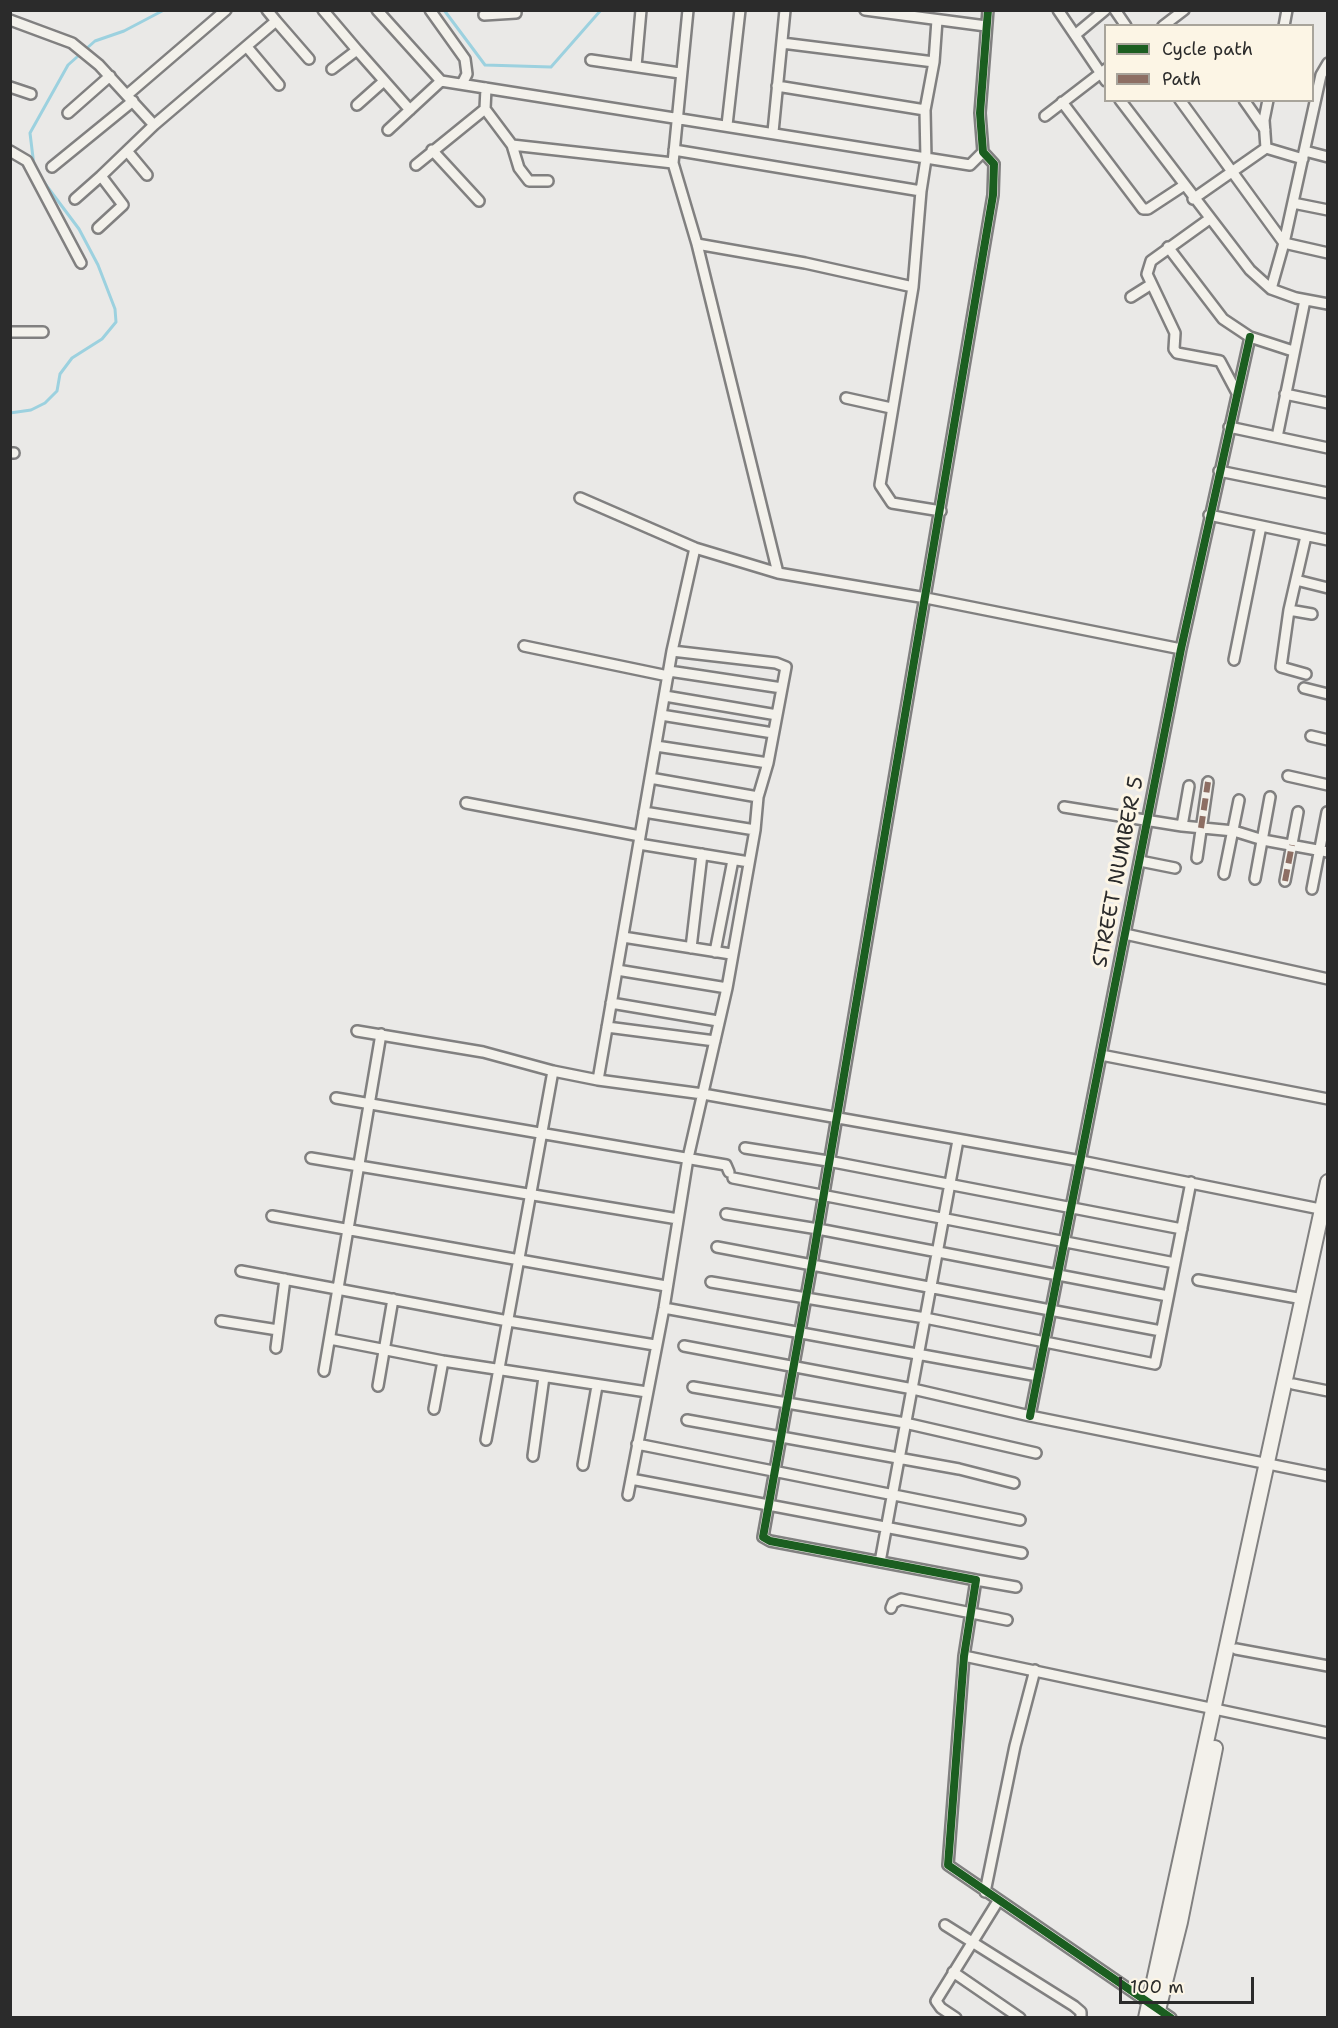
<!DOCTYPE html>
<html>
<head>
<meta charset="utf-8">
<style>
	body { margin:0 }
	#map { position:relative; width:1338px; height:2028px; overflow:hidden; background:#eae9e7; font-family:"Shantell Sans",sans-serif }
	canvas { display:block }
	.frame { position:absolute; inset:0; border:12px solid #2b2b2b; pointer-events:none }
	.legend { position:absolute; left:1104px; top:24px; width:210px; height:78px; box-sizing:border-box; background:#fcf5e5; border:2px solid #a8a49b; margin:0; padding:8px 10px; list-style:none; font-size:18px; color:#2b2b2b }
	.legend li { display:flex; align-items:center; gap:12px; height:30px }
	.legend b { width:30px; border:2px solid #a8a49b }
	.scale { position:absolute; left:1119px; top:1977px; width:135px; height:27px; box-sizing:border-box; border:3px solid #2b2b2b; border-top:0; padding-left:8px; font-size:18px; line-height:21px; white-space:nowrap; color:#2b2b2b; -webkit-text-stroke:4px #fcf5e5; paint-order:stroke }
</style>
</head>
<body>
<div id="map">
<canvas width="1338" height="2028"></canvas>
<div class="frame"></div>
<ul class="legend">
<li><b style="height:8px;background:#1b5e20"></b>Cycle path</li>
<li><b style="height:8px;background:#8d6e63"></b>Path</li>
</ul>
<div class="scale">100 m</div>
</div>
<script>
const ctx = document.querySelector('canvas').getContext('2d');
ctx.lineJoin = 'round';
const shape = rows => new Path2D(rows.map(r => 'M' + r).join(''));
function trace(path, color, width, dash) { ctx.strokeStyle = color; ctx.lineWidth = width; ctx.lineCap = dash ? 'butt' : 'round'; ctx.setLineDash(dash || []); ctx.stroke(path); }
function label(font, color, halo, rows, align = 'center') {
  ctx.font = font + ' "Shantell Sans",sans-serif'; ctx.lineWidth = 6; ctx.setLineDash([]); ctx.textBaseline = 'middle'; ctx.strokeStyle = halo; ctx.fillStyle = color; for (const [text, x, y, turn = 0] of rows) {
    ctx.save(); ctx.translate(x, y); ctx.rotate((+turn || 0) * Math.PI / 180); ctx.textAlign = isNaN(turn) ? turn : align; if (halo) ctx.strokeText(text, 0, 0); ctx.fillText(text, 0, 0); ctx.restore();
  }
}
const stream = shape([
	[444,10,485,65,551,67,601,10],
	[34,166,30,133,68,65,95,41,124,31,164,10],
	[10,413,31,410,45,403,57,391,60,374,72,358,102,339,116,322,115,309,98,265,79,229,40,177]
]);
const street = shape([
	[267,10,276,21],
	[323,10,357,50,332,69],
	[377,10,441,81,388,130],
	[430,10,465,59,467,74,462,84],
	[688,10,673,163,697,244,778,573],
	[865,10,986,26],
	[988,10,980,113,983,152,994,164,993,195,812,1264,763,1537,770,1541,976,1580,964,1656,948,1865,1171,2018],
	[1058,10,1106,81],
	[1115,10,1126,26],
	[484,15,516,13],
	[10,20,72,43,99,65,154,125],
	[937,20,934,62,925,110,926,159,921,191,913,287,880,485,892,503,941,511],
	[1163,26,1184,10],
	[1284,26,1287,10],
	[1075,35,1105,10],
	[782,43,934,62],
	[247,47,279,85],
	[357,50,410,110],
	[591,60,680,73],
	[636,66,641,10],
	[441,81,970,165,983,152],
	[777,86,925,110],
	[10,87,31,94],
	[127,95,226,10],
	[1120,100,1250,270,1271,289,1296,298,1328,304],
	[1180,100,1284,243,1328,253],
	[1244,100,1265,130],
	[1062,102,1143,209,1148,209,1183,186],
	[357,105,384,81],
	[485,109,512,145,673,163],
	[68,113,110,76],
	[1045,116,1106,69],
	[727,125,740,10],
	[773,132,785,10],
	[512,145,519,168,529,181,548,181],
	[1266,148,1303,159],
	[432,150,479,201],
	[674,150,921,191],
	[10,151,27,161,81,263],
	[127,151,147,175],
	[1305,151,1328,157],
	[416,165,485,109,486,88],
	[52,167,133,101],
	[75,199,101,176],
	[1193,199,1266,148,1264,120,1268,100],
	[1293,203,1328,210],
	[1208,220,1151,261,1147,274,1175,333,1174,349,1177,353,1220,361,1237,393],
	[98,228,123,205,101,176,154,125,276,21,309,59],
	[697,244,805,263,913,287],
	[1168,247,1223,319,1250,337,1293,351],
	[1271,289,1284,243,1321,75,1328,63],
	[1131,297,1150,285],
	[10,332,43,332],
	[1285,394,1328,403],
	[846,398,891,408],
	[1229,427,1328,448],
	[1277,437,1305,300],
	[10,453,14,453],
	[1219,471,1328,493],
	[580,498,695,548,778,573,926,598,1181,649],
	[1209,515,1328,540],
	[1296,580,1328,588],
	[1289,610,1312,614],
	[524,646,668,676],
	[1234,660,1261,526],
	[669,671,782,688],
	[1306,674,1281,667,1289,610,1306,536],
	[1304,688,1328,694],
	[665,696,777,715],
	[661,715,773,733],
	[1311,736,1328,740],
	[656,746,768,763],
	[1288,776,1328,785],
	[650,778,758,797],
	[466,803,640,836],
	[1064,807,1182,826,1234,831,1263,840,1328,852],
	[644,812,755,830],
	[1182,826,1189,786],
	[639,844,749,862],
	[1197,858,1208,782],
	[1140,861,1175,868],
	[1224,874,1239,800],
	[1255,879,1270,797],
	[1285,881,1298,812],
	[1312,889,1327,812],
	[1125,934,1328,979],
	[623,937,731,954],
	[691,948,702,854],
	[715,952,733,860],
	[617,970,727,988],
	[611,1003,718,1021],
	[607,1027,715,1041],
	[357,1031,483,1052,553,1071,598,1080,703,1094,1081,1161,1325,1210],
	[1101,1055,1328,1099],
	[598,1080,672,651,695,548],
	[336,1098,726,1165,729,1172],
	[745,1148,828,1161,1182,1229],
	[311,1158,678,1219],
	[733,1178,1175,1263],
	[726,1214,818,1229,1168,1296],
	[272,1216,666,1286],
	[717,1247,1161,1331],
	[241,1271,508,1321,655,1345],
	[1198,1280,1303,1299],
	[711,1282,925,1318,1155,1364,1191,1182],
	[664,1308,1038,1376],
	[221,1321,278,1330],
	[330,1339,443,1361,647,1392],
	[684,1346,913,1389,1030,1416,1328,1476],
	[276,1348,285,1279],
	[324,1371,381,1034],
	[1293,1384,1328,1391],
	[378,1386,393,1299],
	[693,1387,905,1423,1036,1453],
	[434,1409,443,1361],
	[1030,1416,1181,649,1250,337],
	[687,1420,959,1469,1014,1483],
	[486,1440,553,1071],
	[637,1444,1020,1520],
	[533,1456,544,1377],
	[583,1465,597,1386],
	[631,1479,1022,1553],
	[628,1495,664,1308,688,1158,727,988,755,830,758,797,768,763,786,667,776,663,672,651],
	[880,1562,958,1140],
	[976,1580,1016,1587],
	[891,1608,893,1603,901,1599,1007,1620],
	[1236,1649,1328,1666],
	[964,1656,1328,1733],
	[985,1892,1015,1746,1035,1670],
	[945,1925,1074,2006,1081,2012,1081,2018],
	[953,1972,1020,2018],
	[956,2018,941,2008,936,2001,998,1901]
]);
const secondary = shape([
	[1146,2018,1328,1182],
	[1156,2018,1180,1922,1215,1748]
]);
const quiet = shape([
	[1201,828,1208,782],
	[1285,881,1292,845]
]);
const cycleway = shape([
	[988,10,980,113,983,152,994,164,993,195,812,1264,763,1537,770,1541,976,1580,964,1656,948,1865,1171,2018],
	[1030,1416,1181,649,1250,337]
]);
const streetNames = [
	["STREET NUMBER 5",1119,872,-79]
];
trace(stream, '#9cd1df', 3);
trace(street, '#818080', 14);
trace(secondary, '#818080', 18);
trace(street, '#f3f1eb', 9);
trace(secondary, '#f3f1eb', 14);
trace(quiet, '#8d6e63', 6, [12, 6]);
trace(cycleway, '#1b5e20', 8);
label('21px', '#2b2b2b', '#fcf5e5', streetNames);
</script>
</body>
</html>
